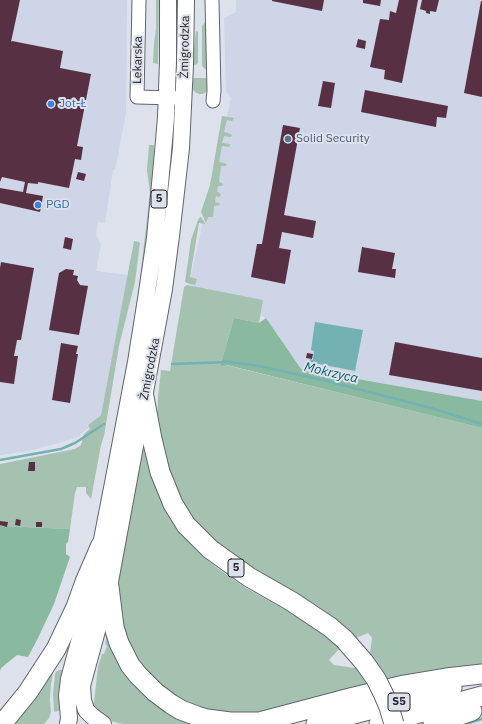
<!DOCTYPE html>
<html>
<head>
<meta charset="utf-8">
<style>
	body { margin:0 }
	canvas { display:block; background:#dce1eb }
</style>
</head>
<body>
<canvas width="482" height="724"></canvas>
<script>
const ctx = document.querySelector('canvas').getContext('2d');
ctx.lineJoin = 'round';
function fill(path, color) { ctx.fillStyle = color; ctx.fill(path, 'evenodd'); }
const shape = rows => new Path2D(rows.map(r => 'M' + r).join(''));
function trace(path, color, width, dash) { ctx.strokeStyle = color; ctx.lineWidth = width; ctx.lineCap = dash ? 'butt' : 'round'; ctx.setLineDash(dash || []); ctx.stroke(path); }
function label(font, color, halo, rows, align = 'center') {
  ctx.font = font + ' "IBM Plex Sans",sans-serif'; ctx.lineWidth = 4; ctx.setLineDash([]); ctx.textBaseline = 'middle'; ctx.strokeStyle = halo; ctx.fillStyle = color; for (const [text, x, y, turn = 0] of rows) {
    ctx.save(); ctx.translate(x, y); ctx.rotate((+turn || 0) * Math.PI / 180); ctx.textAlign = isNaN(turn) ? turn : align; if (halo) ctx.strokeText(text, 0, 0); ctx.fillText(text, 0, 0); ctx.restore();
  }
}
const built = shape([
	[0,0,127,0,126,113,115,170,113,170,105,223,98,222,96,235,101,244,96,271,128,275,101,414,87,425,89,428,76,438,29,451,0,455],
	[236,0,482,0,482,401,301,369,266,318,189,284,231,98,226,92,224,18,236,12]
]);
const green = shape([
	[156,0,159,0,158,64,153,63,154,43,156,29],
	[207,15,209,69,205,69,202,66,202,26,205,22,206,16],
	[196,31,198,32,198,63,195,65,192,65],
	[191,78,209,78,209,88,207,91,203,94,199,94,195,92,191,87],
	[222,116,234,118,233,120,232,121,227,120,224,132,231,134,232,136,230,137,224,136,222,143,230,144,230,145,229,147,222,146,219,162,225,163,227,165,226,166,221,166,219,182,222,183,223,185,221,186,218,186,217,192,220,193,221,195,219,197,216,196,215,202,219,203,220,205,214,206,213,217,208,217,206,223,201,212,210,185],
	[149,145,154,145,155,180,143,288,139,287,150,193,147,170],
	[200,217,201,217,205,224,199,223,190,277,197,279,195,285,187,283,185,282,191,240,198,220],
	[134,241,139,242,140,243,135,282,119,346,104,436,101,445,91,499,86,493,86,487,77,487,75,493,70,529,0,526,0,464,75,449,81,445,84,434,90,429,88,425,101,415],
	[187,285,263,300,259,323,234,318,220,367,226,365,482,428,482,664,447,669,389,682,370,653,372,638,368,633,356,638,339,621,310,601,233,557,206,536,188,510,177,493,167,468,157,418,158,397,161,370,170,371,184,287],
	[140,448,146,449,154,482,159,497,167,511,174,523,186,539,199,553,216,567,227,575,246,588,297,616,328,637,340,648,329,660,334,665,354,668,357,668,369,687,256,717,186,708,134,662,114,600],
	[102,624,114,645,206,724,122,724,104,719,90,706,94,702,98,667,102,654,104,654,107,646,105,644,107,634,102,632],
	[68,638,70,641,68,647,64,646,62,655,59,655,57,661,60,662,54,667,51,684,50,699,51,712,49,718,44,724,10,724,32,697,50,671],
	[59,670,62,670,63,672,61,699,62,710,54,712,53,694,55,674,56,672]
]);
const forest = shape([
	[234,318,259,323,266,318,301,369,482,401,482,428,227,365,220,367],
	[0,526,70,529,68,542,66,544,66,554,70,557,54,604,37,640,28,657,17,655,1,668,0,671]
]);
const water = shape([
	[315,322,363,330,355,371,309,362,310,359,313,360,314,351,311,350]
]);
const stream = shape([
	[172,364,230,362,259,366,331,382,431,408,482,424],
	[0,460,61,449,75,443,104,424],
	[466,724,482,719]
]);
const building = shape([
	[0,0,20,0,11,42,12,41,63,51,60,68,91,74,77,146,83,147,81,160,75,159,69,188,38,182,38,184,28,183,26,193,43,196,40,212,0,203,0,188,23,192,25,182,2,177,0,182],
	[272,0,324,0,322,11,272,1],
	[363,0,381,0,380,6,363,3],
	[399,0,418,0,402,83,384,79,385,70,370,67,380,19,389,20,390,11,396,13],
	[422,0,439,0,436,12,430,11,430,14,426,13,426,11,420,9],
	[481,1,482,1,482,97,464,93],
	[358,39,366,41,365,49,356,47],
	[323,81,335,83,331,108,318,106],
	[365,90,448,106,446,118,437,117,436,127,361,112],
	[283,125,300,128,284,215,316,221,313,238,282,232,279,248,291,250,285,284,251,277,257,244,262,244],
	[78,172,86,174,84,181,76,179],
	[65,237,73,239,71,250,63,248],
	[362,247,395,253,392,269,396,269,395,278,358,272],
	[1,262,34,268,21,340,17,340,14,356,18,356,14,384,0,382,0,268],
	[66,269,74,270,73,275,78,276,77,280,80,285,88,286,79,335,49,330,59,273],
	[395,342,482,358,482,391,389,375],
	[61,343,78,346,76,354,78,354,70,403,52,400],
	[307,353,313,354,312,359,306,358],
	[29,462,35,462,35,471,28,471],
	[16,519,21,520,20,526,15,525],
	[0,521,8,522,7,527,0,525],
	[36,522,42,522,42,527,36,527]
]);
const minor = shape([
	[139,0,137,97,176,98],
	[212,0,214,91,213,101]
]);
const major = shape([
	[68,724,69,718,67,696,69,679,90,601,113,483,136,362,146,299,155,238,164,141,166,117,168,61,168,0],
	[103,724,92,716,86,710,83,700,82,686,109,587,164,289,171,236,181,148,185,65,186,0]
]);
const highway = shape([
	[144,397,152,439,160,472,173,504,186,525,210,549,249,577,291,601,330,627,344,639,364,662],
	[109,587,114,627,119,643,130,665,138,675,155,692,171,704,181,710,197,716,207,719,230,722,260,722],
	[2,724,28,692,56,649,76,607,85,582,101,545],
	[252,724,354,697,404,685,446,678,482,674],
	[316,724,452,688],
	[379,724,482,696],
	[433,724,472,711]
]);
const highwayBridge = shape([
	[364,662,376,679,383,693,389,707,394,724]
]);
const markers = [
	[51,104,4,"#3f7fe0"],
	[288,139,4,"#5c6f8a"],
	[38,205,4,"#3f7fe0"]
];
const shields = [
	[159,199,16],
	[236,568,16],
	[399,702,22]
];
const shieldNames = [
	["5",159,199],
	["5",236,568],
	["S5",399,702]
];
const streetNames = [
	["Żmigrodzka",185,47,-89],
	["Lekarska",138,60,-89],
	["Żmigrodzka",150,369,-79]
];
const shopNames = [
	["Jot-Ł",59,104],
	["PGD",46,205]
];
const serviceNames = [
	["Solid Security",296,139]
];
const waterNames = [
	["Mokrzyca",331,373,13]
];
fill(built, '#cdd5e6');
fill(green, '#a5c2b1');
fill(forest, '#89b99e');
fill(water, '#74b1b3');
trace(stream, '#74b1b3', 2.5);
fill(building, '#583043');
trace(minor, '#61656e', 15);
trace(major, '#61656e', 18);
trace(highway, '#61656e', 21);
trace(minor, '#fff', 13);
trace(major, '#fff', 16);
trace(highway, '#fff', 19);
trace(highwayBridge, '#61656e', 21, []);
trace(highwayBridge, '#fff', 19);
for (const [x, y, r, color] of markers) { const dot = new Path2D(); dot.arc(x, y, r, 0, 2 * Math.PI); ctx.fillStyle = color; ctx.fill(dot); trace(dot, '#dce1eb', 1.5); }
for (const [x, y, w] of shields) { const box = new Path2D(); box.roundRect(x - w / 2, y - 9, w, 18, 3); ctx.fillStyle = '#dce1eb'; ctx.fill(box); trace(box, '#242529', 1); }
label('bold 11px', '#242529', null, shieldNames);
label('12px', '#242529', '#dce1eb', streetNames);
label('12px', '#366cbe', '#dce1eb', shopNames, 'left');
label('12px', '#4e5e75', '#dce1eb', serviceNames, 'left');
label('italic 13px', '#056164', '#dce1eb', waterNames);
</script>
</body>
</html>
